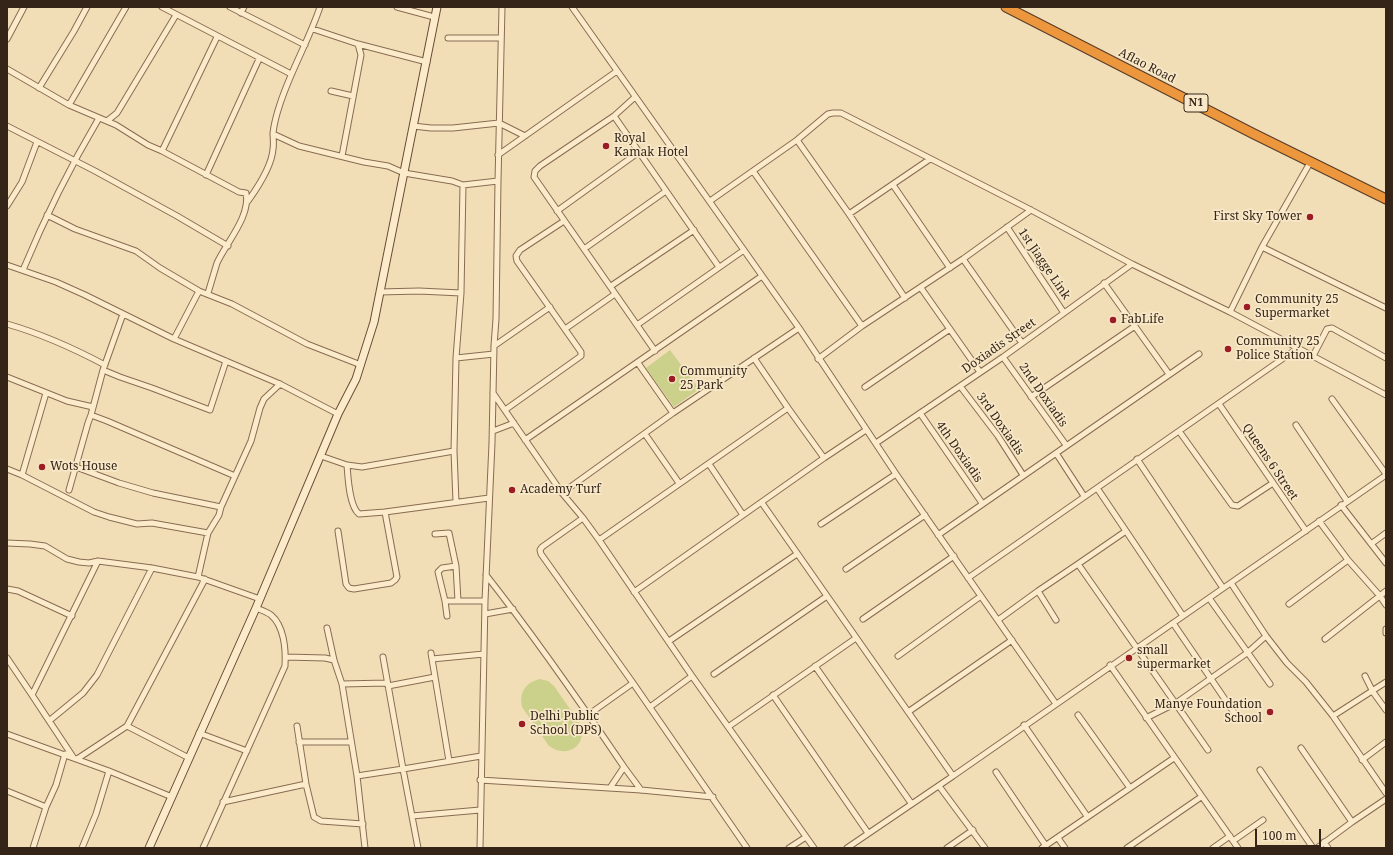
<!DOCTYPE html>
<html>
<head>
<meta charset="utf-8">
<style>
  body { margin:0 }
  #map { position:relative; width:1393px; height:855px; overflow:hidden; background:#f1deb7; font-family:"Noto Serif",serif }
  canvas { display:block }
  .frame { position:absolute; inset:0; border:8px solid #352518; pointer-events:none }
  .scale { position:absolute; left:1255px; top:829px; width:66px; height:18px; box-sizing:border-box; border:2px solid #352518; border-top:0; padding-left:5px; font-size:12px; line-height:14px; white-space:nowrap; color:#352518; -webkit-text-stroke:3px #f8e8c8; paint-order:stroke }
</style>
</head>
<body>
<div id="map">
<canvas width="1393" height="855"></canvas>
<div class="frame"></div>
<div class="scale">100 m</div>
</div>
<script>
const g = document.querySelector('canvas').getContext('2d');
g.lineJoin = 'round';
function fillPath(path, color) {
  g.fillStyle = color;
  g.fill(path, 'evenodd');
}
function trace(path, color, width, dash) {
  g.strokeStyle = color;
  g.lineWidth = width;
  g.lineCap = dash ? 'butt' : 'round';
  g.setLineDash(dash || []);
  g.stroke(path);
}
function drawText(font, color, halo, rows, align = 'center') {
  g.font = font + ' "Noto Serif",serif';
  g.lineWidth = 3.5;
  g.setLineDash([]);
  g.textBaseline = 'middle';
  g.strokeStyle = halo;
  g.fillStyle = color;
  for (const [text, x, y, turn = 0] of rows) {
    g.save();
    g.translate(x, y);
    g.rotate((+turn || 0) * Math.PI / 180);
    g.textAlign = isNaN(turn) ? turn : align;
    if (halo) g.strokeText(text, 0, 0);
    g.fillText(text, 0, 0);
    g.restore();
  }
}
const green = new Path2D(`
  M 670,350 L 699,389 L 674,407 L 646,368 Z
  M 540,679 L 548,681 L 554,686 L 581,725 C 587,746 567,759 549,746 L 522,707 C 519,692 526,682 540,679 Z`);
const street = new Path2D(`
  M 162,7 L 291,74
  M 230,7 L 305,45
  M 397,7 L 434,17
  M 572,7 L 799,328 L 896,474 L 1056,704
  M 241,13 L 244,7
  M 313,29 L 358,44 L 427,62
  M 448,38 L 501,38
  M 7,39 L 24,7
  M 7,69 L 69,105 L 116,125 L 148,145 L 162,151 L 217,37
  M 39,88 L 74,31 L 87,7
  M 331,91 L 353,96
  M 635,97 L 614,116 L 540,166 L 535,171 L 534,177 L 655,351
  M 69,105 L 126,7
  M 614,116 L 719,267
  M 107,121 L 117,113 L 176,15
  M 7,126 L 95,171 L 177,216 L 228,246
  M 413,126 L 431,128 L 453,128 L 499,123 L 525,136
  M 273,134 L 299,146 L 364,162 L 388,166 L 404,173 L 452,181 L 463,185 L 498,181
  M 797,140 L 849,214 L 905,298
  M 162,151 L 239,192 L 246,193 C 251,216 226,243 217,263 C 214,273 211,283 208,293
  M 498,155 L 617,71
  M 342,156 L 361,55 L 358,44
  M 753,171 L 862,326
  M 206,175 L 259,59
  M 463,185 L 461,293 L 456,358 L 494,354
  M 893,185 L 950,268
  M 248,201 C 258,187 272,165 273,149 C 274,144 273,138 273,133 C 274,124 277,113 280,104 C 291,70 309,40 320,7
  M 710,201 L 797,140 L 828,114 L 833,113 L 841,113 L 1031,210 L 1132,264 L 1230,312 L 1386,395
  M 7,206 L 22,182 L 37,142
  M 557,211 L 639,152
  M 849,214 L 930,159
  M 47,215 L 75,229 L 136,251 L 160,268 L 199,291 L 232,304 L 307,344 L 361,365
  M 1007,227 L 1064,313
  M 1262,247 L 1386,308
  M 584,249 L 666,191
  M 963,259 L 1022,343
  M 7,265 L 56,282 L 85,295 L 174,339 L 280,384 L 338,414
  M 23,270 C 45,217 70,167 99,118
  M 1104,283 L 1169,374
  M 611,286 L 694,230
  M 921,288 L 980,372
  M 380,292 L 419,291 L 461,293
  M 1230,312 L 1262,247 L 1311,161
  M 7,324 C 42,334 73,348 105,365
  M 637,325 L 744,250
  M 565,329 L 615,294
  M 174,339 L 199,291
  M 494,346 L 550,307
  M 1313,356 L 1327,329 L 1332,328 L 1386,358
  M 1003,357 L 1066,445
  M 818,359 L 862,326 L 963,259 L 1031,210
  M 638,363 L 673,413
  M 103,370 L 120,377 L 152,388 L 210,410 L 226,361
  M 7,377 L 67,401 L 93,407
  M 960,386 L 998,436 L 1023,475
  M 865,387 L 950,329
  M 493,393 L 562,493 L 583,518 L 599,540 L 692,676 L 814,848
  M 1031,397 L 1135,326
  M 1332,399 L 1386,474
  M 1219,404 L 1306,531
  M 788,408 L 824,458
  M 505,410 L 581,356 L 581,352 L 517,261 L 516,256 L 520,250 L 564,221
  M 920,413 L 982,503
  M 91,415 L 107,421 L 235,476
  M 1296,425 L 1347,501
  M 493,431 L 514,423
  M 1179,431 L 1298,348
  M 645,434 L 679,483
  M 525,440 L 762,276
  M 876,443 L 1003,357 L 1132,264
  M 1056,453 L 1084,496
  M 321,456 L 347,465 L 362,467 L 454,451
  M 1137,459 L 1223,588
  M 709,464 L 743,515
  M 347,465 C 348,477 349,506 359,514 L 385,512 L 489,498
  M 76,467 L 119,483 L 153,493 L 221,507
  M 7,469 L 22,475 L 94,512 L 109,517 L 137,524 L 152,523 L 208,533
  M 22,475 L 46,393
  M 69,490 L 88,423 L 91,415 L 103,370 L 123,314
  M 562,493 L 673,413 L 799,328
  M 456,502 L 454,451 L 456,358
  M 762,503 L 953,776 L 1386,475
  M 1341,505 L 1386,563
  M 583,518 L 542,547 L 540,550 L 541,554 L 633,683 L 747,848
  M 821,524 L 896,474
  M 338,531 L 346,584 L 349,588 L 354,589 L 391,583 L 395,580 L 397,577 L 385,512
  M 1126,531 L 1097,488 L 1179,431 L 1232,505 L 1238,506 L 1273,483
  M 435,534 L 449,533 L 456,566 L 442,568 L 438,572 L 445,601 L 485,601
  M 938,535 L 1199,354
  M 599,540 L 788,408 L 754,358
  M 7,543 L 30,544 L 45,546 L 67,559 L 79,562 L 89,563 L 98,561 L 152,568 L 198,577 L 260,599
  M 1371,544 L 1386,533
  M 1348,560 L 1380,596 L 1386,605
  M 456,566 L 458,601
  M 846,569 L 925,515
  M 486,575 C 535,637 580,702 624,767
  M 198,577 L 208,533 L 219,515 L 221,507 L 251,441 L 260,408 L 264,399 L 280,384
  M 968,578 L 1097,488
  M 1231,583 L 1266,636 L 1287,663 L 1306,682 L 1333,716 L 1386,793
  M 7,589 L 18,591 L 72,616
  M 1038,591 L 1056,620
  M 634,592 L 824,458 L 866,430
  M 1209,598 L 1270,684
  M 445,601 L 447,616
  M 1289,604 L 1348,560 L 1319,521
  M 485,614 L 513,609
  M 1183,616 L 1126,531 L 1078,564 L 1208,750
  M 863,619 L 954,556
  M 998,620 L 1038,591 L 1078,564
  M 1173,623 L 1237,717
  M 327,628 L 334,660 L 342,684 L 357,776 L 365,848
  M 1386,629 L 1386,633
  M 1325,639 L 1386,591
  M 669,641 L 797,554
  M 431,653 L 449,761
  M 898,656 L 981,596
  M 286,657 L 325,658 L 334,660
  M 383,657 L 403,769 L 481,756
  M 7,658 L 32,695
  M 432,659 L 484,654
  M 1110,665 L 1238,848
  M 815,666 L 911,803
  M 714,674 L 827,596
  M 1365,676 L 1373,692 L 1386,710
  M 342,684 L 387,683
  M 388,686 L 435,677
  M 773,695 L 868,833
  M 650,707 L 692,676
  M 908,712 L 1012,640
  M 588,715 L 633,683
  M 1078,715 L 1130,788
  M 1333,716 L 1386,682
  M 1146,718 L 1176,703 L 1247,653 L 1266,636
  M 49,721 L 83,693 L 97,675 L 152,568
  M 1024,725 L 1087,816
  M 127,726 L 189,758
  M 297,726 L 306,784 L 314,817 L 321,821 L 363,824
  M 728,727 L 856,638
  M 199,733 L 247,751
  M 7,734 L 109,771 L 172,797
  M 299,742 L 351,742
  M 1301,748 L 1352,822
  M 73,757 L 32,695 L 98,561
  M 77,759 L 127,726 L 205,579
  M 1362,760 L 1386,742
  M 1260,770 L 1313,848
  M 996,772 L 1046,846
  M 357,776 L 403,769 L 418,848
  M 480,780 L 641,790 L 713,797
  M 939,786 L 985,848
  M 610,788 L 624,767 L 641,790
  M 7,791 L 46,807
  M 223,802 L 306,784
  M 412,816 L 480,810
  M 1058,838 L 1065,848
  M 1233,841 L 1263,820
  M 1324,842 L 1328,848
  M 33,848 L 46,807 L 56,785 L 65,754
  M 82,848 L 96,814 L 109,771
  M 203,848 L 285,666 C 286,649 284,626 271,615 C 267,612 261,610 256,608
  M 480,848 L 485,601 L 492,443 L 494,346 L 496,319 L 498,181 L 502,7
  M 789,848 L 806,837
  M 847,848 L 953,776
  M 947,848 L 973,830
  M 1042,848 L 1174,758
  M 1127,848 L 1201,797
  M 1213,848 L 1230,836
  M 1317,848 L 1352,822 L 1386,799`);
const secondary = new Path2D(`
  M 149,848 L 256,608 L 338,414 L 356,379 L 374,322 L 437,7`);
const highway = new Path2D(`
  M 1006,7 L 1254,134 L 1386,199`);
const markers = [
  [606,146,4,"#9c1c23"],
  [1310,217,4,"#9c1c23"],
  [1247,307,4,"#9c1c23"],
  [1113,320,4,"#9c1c23"],
  [1228,349,4,"#9c1c23"],
  [672,379,4,"#9c1c23"],
  [42,467,4,"#9c1c23"],
  [512,490,4,"#9c1c23"],
  [1129,658,4,"#9c1c23"],
  [1270,712,4,"#9c1c23"],
  [522,724,4,"#9c1c23"]
];
const shields = [
  [1196,103,24]
];
const shieldNames = [
  ["N1",1196,103]
];
const streetNames = [
  ["Aflao Road",1147,66,27],
  ["1st Jiagge Link",1044,264,56],
  ["Doxiadis Street",999,346,-35],
  ["2nd Doxiadis",1043,395,55],
  ["3rd Doxiadis",1000,424,55],
  ["4th Doxiadis",959,452,55],
  ["Queens 6 Street",1270,462,56]
];
const poiNames = [
  ["Royal",614,139],
  ["Kamak Hotel",614,153],
  ["First Sky Tower",1302,217,"right"],
  ["Community 25",1255,300],
  ["Supermarket",1255,314],
  ["FabLife",1121,320],
  ["Community 25",1236,342],
  ["Police Station",1236,356],
  ["Community",680,372],
  ["25 Park",680,386],
  ["Wots House",50,467],
  ["Academy Turf",520,490],
  ["small",1137,651],
  ["supermarket",1137,665],
  ["Manye Foundation",1262,705,"right"],
  ["School",1262,719,"right"],
  ["Delhi Public",530,717],
  ["School (DPS)",530,731]
];
fillPath(green, '#cbd08b');
trace(street, '#886c52', 7);
trace(secondary, '#6a4d35', 9);
trace(highway, '#553a27', 11);
trace(street, '#fcebcb', 5);
trace(secondary, '#fcebcb', 7);
trace(highway, '#ec973d', 9);
for (const [x, y, r, color] of markers) {
  const dot = new Path2D();
  dot.arc(x, y, r, 0, 2 * Math.PI);
  g.fillStyle = color;
  g.fill(dot);
  trace(dot, '#f8e8c8', 1.5);
}
for (const [x, y, w] of shields) {
  const box = new Path2D();
  box.roundRect(x - w / 2, y - 9, w, 18, 3);
  g.fillStyle = '#f8e8c8';
  g.fill(box);
  trace(box, '#352518', 1);
}
drawText('bold 11px', '#352518', null, shieldNames);
drawText('12px', '#352518', '#f8e8c8', streetNames);
drawText('12px', '#352518', '#f8e8c8', poiNames, 'left');
</script>
</body>
</html>
